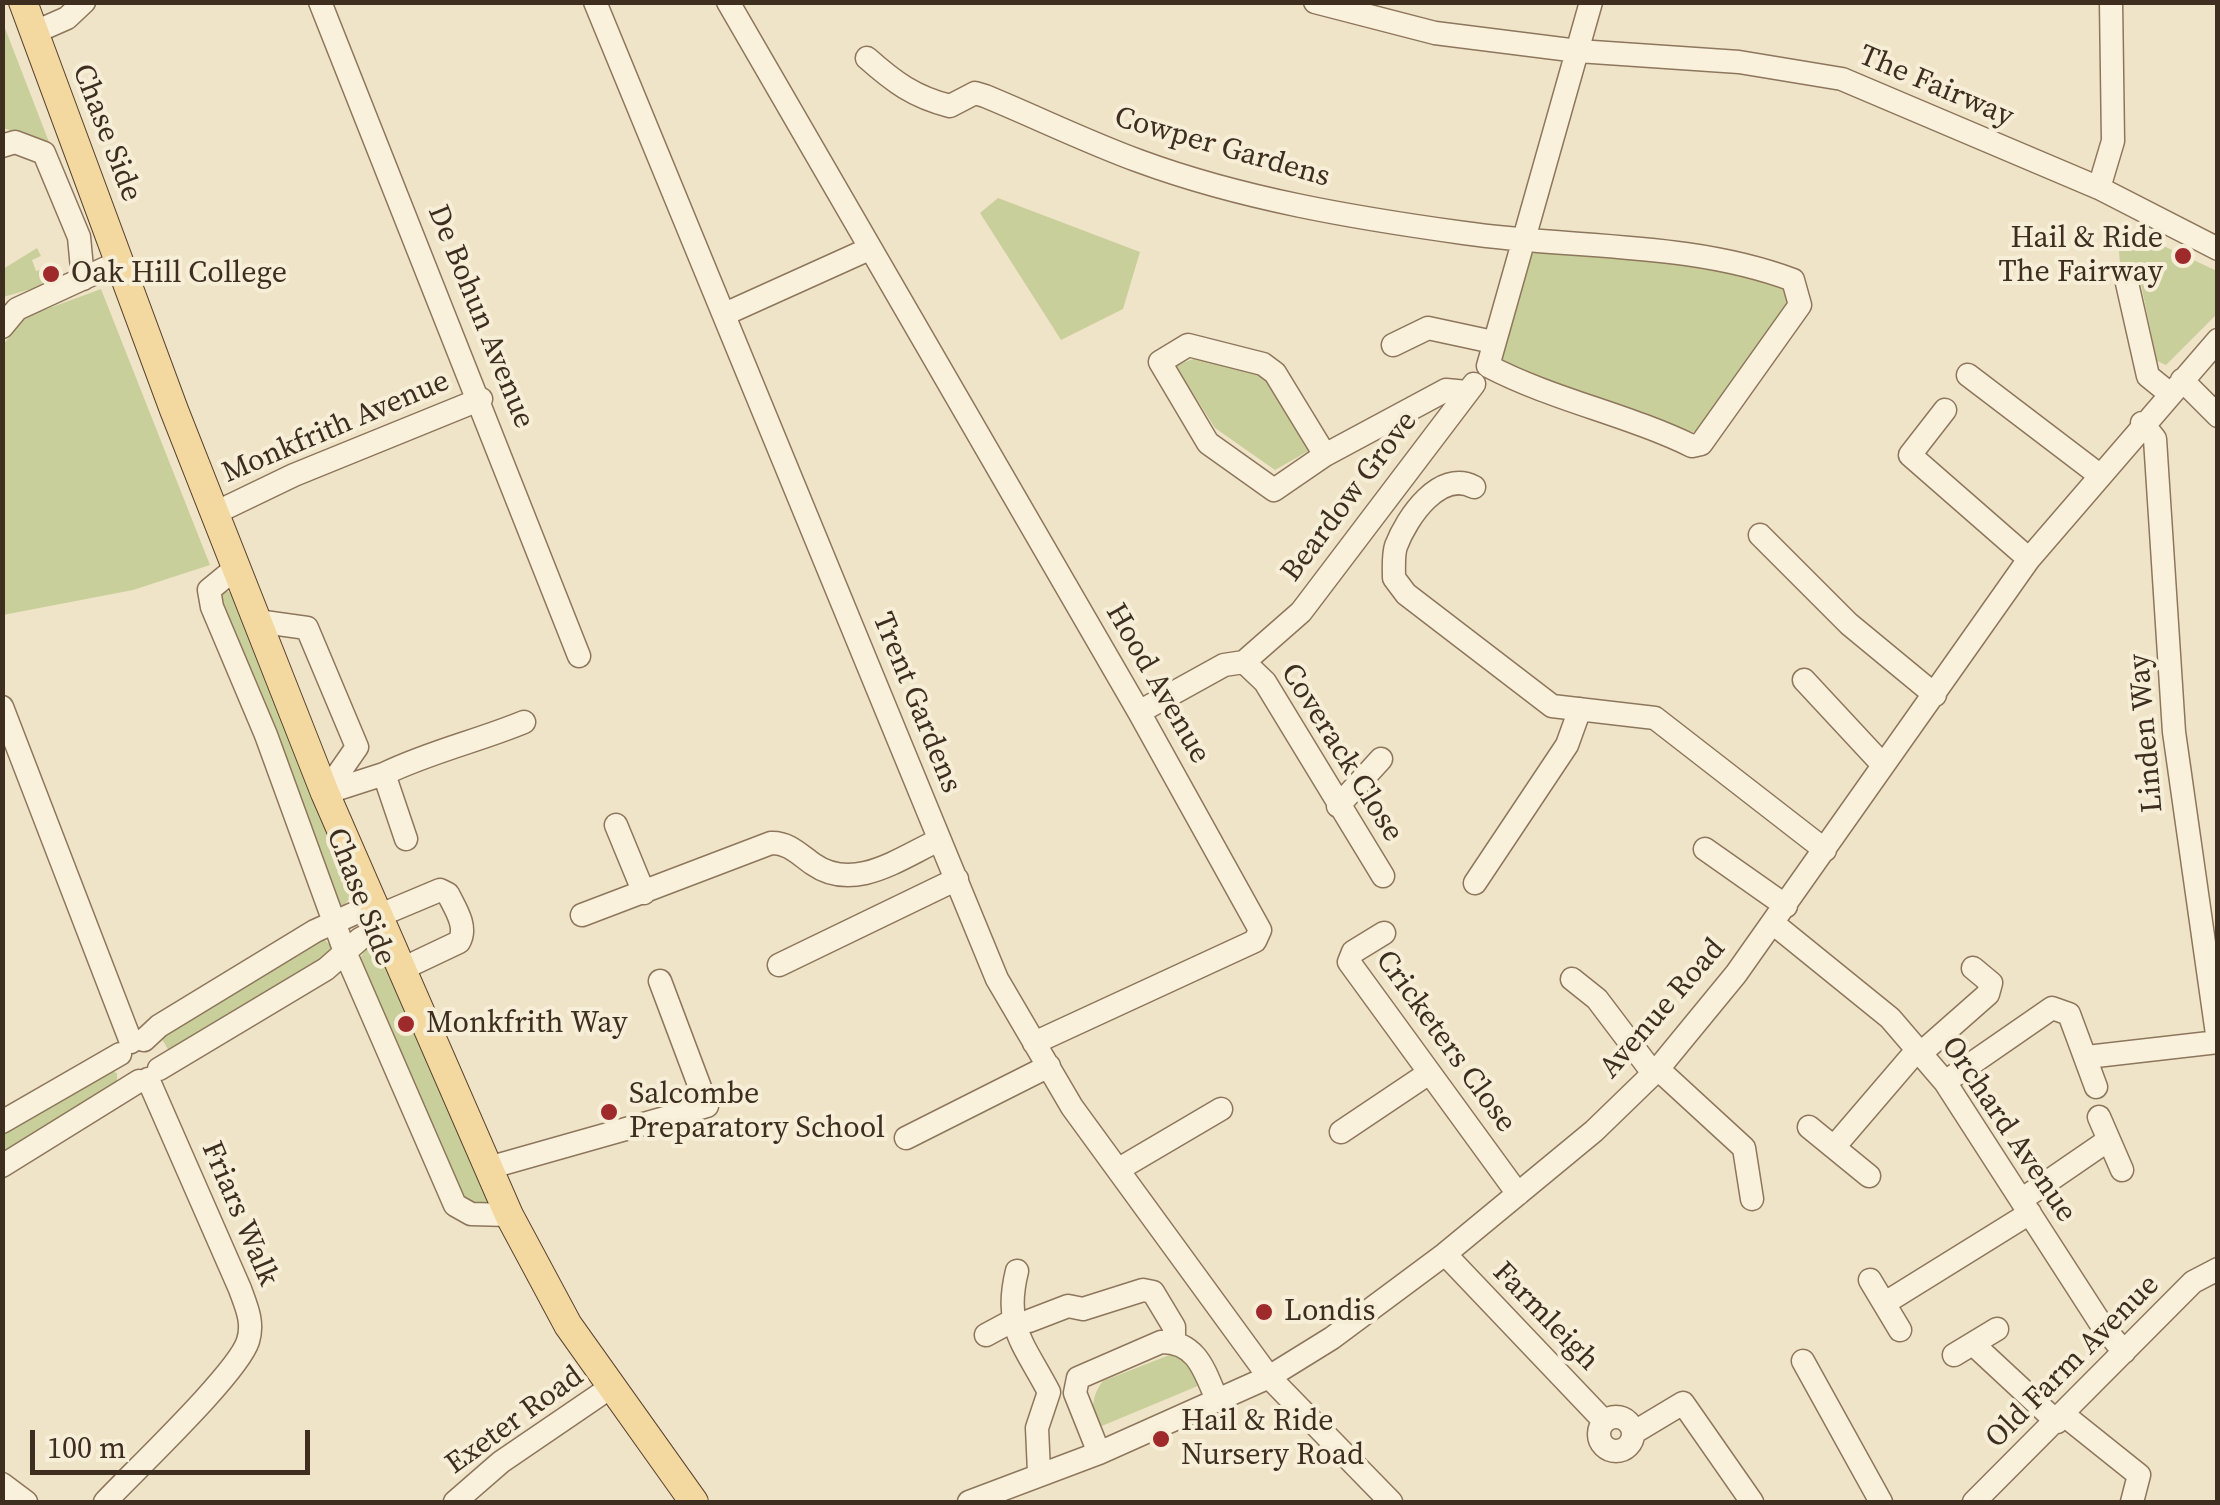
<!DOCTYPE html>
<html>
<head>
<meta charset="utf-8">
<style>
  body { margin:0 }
  #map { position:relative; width:2220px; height:1505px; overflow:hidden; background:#f0e4c8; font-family:"Source Serif 4",serif }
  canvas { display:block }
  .frame { position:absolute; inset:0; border:5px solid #3d2e20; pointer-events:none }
  .scale { position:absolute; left:30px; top:1430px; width:280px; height:45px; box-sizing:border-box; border:5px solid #3d2e20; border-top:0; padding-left:12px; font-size:30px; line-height:35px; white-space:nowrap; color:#3d2e20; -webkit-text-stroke:8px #f7eed8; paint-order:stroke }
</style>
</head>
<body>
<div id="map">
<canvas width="2220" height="1505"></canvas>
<div class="frame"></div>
<div class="scale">100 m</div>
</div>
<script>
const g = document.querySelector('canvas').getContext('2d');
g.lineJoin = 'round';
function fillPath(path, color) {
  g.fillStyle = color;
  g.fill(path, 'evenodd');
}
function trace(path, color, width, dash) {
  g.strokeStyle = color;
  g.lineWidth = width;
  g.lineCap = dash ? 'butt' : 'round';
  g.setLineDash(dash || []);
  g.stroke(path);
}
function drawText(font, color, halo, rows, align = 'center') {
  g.font = font + ' "Source Serif 4",serif';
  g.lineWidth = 8;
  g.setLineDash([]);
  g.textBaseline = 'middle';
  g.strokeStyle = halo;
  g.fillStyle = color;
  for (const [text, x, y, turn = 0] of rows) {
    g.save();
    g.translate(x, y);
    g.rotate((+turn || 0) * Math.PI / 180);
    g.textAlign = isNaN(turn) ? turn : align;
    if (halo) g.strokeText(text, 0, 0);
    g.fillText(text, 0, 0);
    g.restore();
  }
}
const green = new Path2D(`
  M 3,23 L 49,142 L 3,128 Z
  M 998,198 L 1140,252 L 1123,309 L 1061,340 L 980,213 Z
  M 2121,226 L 2217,271 L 2217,314 L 2166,365 L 2157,361 L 2139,275 L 2120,264 L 2117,229 Z
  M 37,248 L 41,256 L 32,260 L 36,271 L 46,268 L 52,283 L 3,297 L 3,269 Z
  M 1538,249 L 1635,254 L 1776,281 L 1787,290 L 1787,309 L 1709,423 L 1694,432 L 1674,428 L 1645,414 L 1514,372 L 1500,363 L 1524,263 Z
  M 101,289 L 210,565 L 133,590 L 3,615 L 2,346 L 25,317 Z
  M 1197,358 L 1264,374 L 1310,450 L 1275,470 L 1215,428 L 1175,365 Z
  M 227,591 L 234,595 L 354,894 L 343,906 L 337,903 L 220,596 Z
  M 324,939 L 332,947 L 327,959 L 169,1051 L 160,1036 L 251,977 Z
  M 367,946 L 381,951 L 494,1202 L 484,1208 L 462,1199 L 360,959 Z
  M 108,1070 L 117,1073 L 117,1086 L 3,1158 L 3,1131 Z
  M 1177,1352 L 1205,1383 L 1097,1428 C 1090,1412 1092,1394 1103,1381 Z`);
const minor = new Path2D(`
  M 320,2 L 579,656
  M 595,2 L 997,979 L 1072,1107 L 1269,1377 L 1391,1502
  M 728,2 L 1139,712 L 1260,930 L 1255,941 L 1034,1043
  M 1315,2 L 1435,33 L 1578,51 L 1739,62 L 1842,79 L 2099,188 L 2218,249
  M 33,33 L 67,18 L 84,2
  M 867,58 C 894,82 914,97 950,106 L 975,93 L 985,96 C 1036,117 1087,142 1139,161 C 1242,199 1355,218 1464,233 C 1573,249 1689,241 1793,280 L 1800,305 L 1701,444 L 1692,446 C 1626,414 1553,400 1488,366 L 1591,2
  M 2,146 L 15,142 L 44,153 L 79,237 L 83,279
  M 2099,188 L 2113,141 L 2111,2
  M 2127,283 L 2148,376 L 2169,393
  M 725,314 L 869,249
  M 2,327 L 17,309 L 119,262
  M 1393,345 L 1428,328 L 1493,342
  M 1968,375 L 2098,474
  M 2182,380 L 2218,416
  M 1945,410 L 1910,455 L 2029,559
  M 2142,423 L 2155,439 L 2174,732 L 2218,1041
  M 1325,455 L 1275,373 L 1263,364 L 1188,345 L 1160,362 L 1208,443 L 1274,490 L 1325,455 L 1446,390 L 1467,392
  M 1474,487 C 1440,469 1407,517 1396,546 C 1393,555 1394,568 1394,578 L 1406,594 L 1552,706 L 1655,718 L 1825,850
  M 215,513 L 294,475 L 481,399
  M 1760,535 L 1849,624 L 1935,695
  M 237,567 L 209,590 L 212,607 L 266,735 L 345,952 L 455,1205 L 471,1214 L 509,1215
  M 257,621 L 307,628 L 357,747 L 325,793
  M 1244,662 L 1301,612 L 1474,384
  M 1804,680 L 1883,765
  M 2,707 L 131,1042
  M 1139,712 L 1224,665 L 1244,662 L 1265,682 L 1383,876
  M 384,774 C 429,752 478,741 524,722
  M 325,793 L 384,774 L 406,839
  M 1338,806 L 1381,759
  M 616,825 L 644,893
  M 1705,849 L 1786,906
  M 1475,883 L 1567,745 L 1580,709
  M 582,915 L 771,843 C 788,842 800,855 813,864 C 854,893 900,858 939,840
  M 378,916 L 440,890 L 448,894 C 455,908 468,927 459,942 L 402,969
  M 1774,924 L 1890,1018 L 1945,1082 L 2101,1324 L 2124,1352
  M 1384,933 L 1353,952 L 1349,962 L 1518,1194
  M 779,965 L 957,879
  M 1572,979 L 1597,999 L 1653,1073
  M 144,1040 L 159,1026 L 315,931 L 373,905
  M 1921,1053 L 1988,994 L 1991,983 L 1973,968
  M 2087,1057 L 2218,1042
  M 159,1069 L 326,969 L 360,939 L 383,927
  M 1658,1069 L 1744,1148 L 1752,1199
  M 1945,1082 L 2052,1008 L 2069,1014 L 2096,1087
  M 2099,1117 L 2122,1170
  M 2,1122 L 120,1054
  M 1809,1127 L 1869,1176
  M 1341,1132 L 1429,1073
  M 906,1138 L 1049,1066
  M 1834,1147 L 1918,1049
  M 2,1166 L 139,1081
  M 488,1168 L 707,1106 L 660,981
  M 1119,1169 L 1221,1109
  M 2021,1200 L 2107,1141
  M 1445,1254 L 1604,1421
  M 1017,1271 C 1003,1327 1024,1344 1049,1392 L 1037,1428 L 1039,1472
  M 1870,1280 L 1900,1330
  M 1885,1303 L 2030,1213
  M 1029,1321 L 1068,1306 L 1083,1309 L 1143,1290 L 1153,1292 L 1174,1327 L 1174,1341
  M 986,1335 L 1012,1321
  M 1973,1344 L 2057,1422
  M 1954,1355 L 1997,1329
  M 1803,1361 L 1881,1502
  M 2064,1415 L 2139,1475 L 2132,1502
  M1599 1434a17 17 0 1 1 34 0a17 17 0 1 1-34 0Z
  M 1633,1433 L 1683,1403 L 1752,1502
  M 1099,1453 L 1075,1393 L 1078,1378 L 1161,1342 C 1197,1341 1205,1372 1217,1400
  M 2,1484 L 26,1502
  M 105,1502 C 134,1471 238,1373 248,1341 C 254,1322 246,1306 240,1289 L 148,1079
  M 455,1502 L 501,1462 L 611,1387
  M 969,1502 L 1099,1453 L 1269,1377 L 1332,1338 L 1445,1254 L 1594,1131 L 1658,1069 L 1736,974 L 2029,559 L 2218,340
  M 1974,1502 L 2193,1282 L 2218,1269`);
const major = new Path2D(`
  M 23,2 L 174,410 L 325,793 L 509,1215 L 568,1325 L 694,1502`);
const markers = [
  [2183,256,10,"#9e2a2b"],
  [51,274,10,"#9e2a2b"],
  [406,1024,10,"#9e2a2b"],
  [609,1112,10,"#9e2a2b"],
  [1264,1312,10,"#9e2a2b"],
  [1161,1439,10,"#9e2a2b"]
];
const streetNames = [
  ["The Fairway",1936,87,23],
  ["Chase Side",106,133,69],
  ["Cowper Gardens",1222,148,16],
  ["De Bohun Avenue",480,317,68],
  ["Monkfrith Avenue",336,428,-23],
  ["Beardow Grove",1350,497,-53],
  ["Hood Avenue",1157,684,60],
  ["Trent Gardens",916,703,68],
  ["Linden Way",2147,733,-95],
  ["Coverack Close",1341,753,58],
  ["Chase Side",360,897,69],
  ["Avenue Road",1663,1009,-49],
  ["Cricketers Close",1445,1042,54],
  ["Orchard Avenue",2008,1130,56],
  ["Friars Walk",239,1214,67],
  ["Farmleigh",1545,1317,46],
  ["Old Farm Avenue",2073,1362,-45],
  ["Exeter Road",515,1421,-36]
];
const poiNames = [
  ["Hail & Ride",2163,239,"right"],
  ["The Fairway",2163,273,"right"],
  ["Oak Hill College",71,274],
  ["Monkfrith Way",426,1024],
  ["Salcombe",629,1095],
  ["Preparatory School",629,1129],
  ["Londis",1284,1312],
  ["Hail & Ride",1181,1422],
  ["Nursery Road",1181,1456]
];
fillPath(green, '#c9cf9b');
trace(minor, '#8d765c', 25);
trace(major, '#5b4430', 30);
trace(minor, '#faf1dc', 22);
trace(major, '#f3d9a0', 28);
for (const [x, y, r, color] of markers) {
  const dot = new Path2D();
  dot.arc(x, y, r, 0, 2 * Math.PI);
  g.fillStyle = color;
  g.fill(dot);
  trace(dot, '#f7eed8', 4);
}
drawText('30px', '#3d2e20', '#f7eed8', streetNames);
drawText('30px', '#3d2e20', '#f7eed8', poiNames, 'left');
</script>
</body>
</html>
